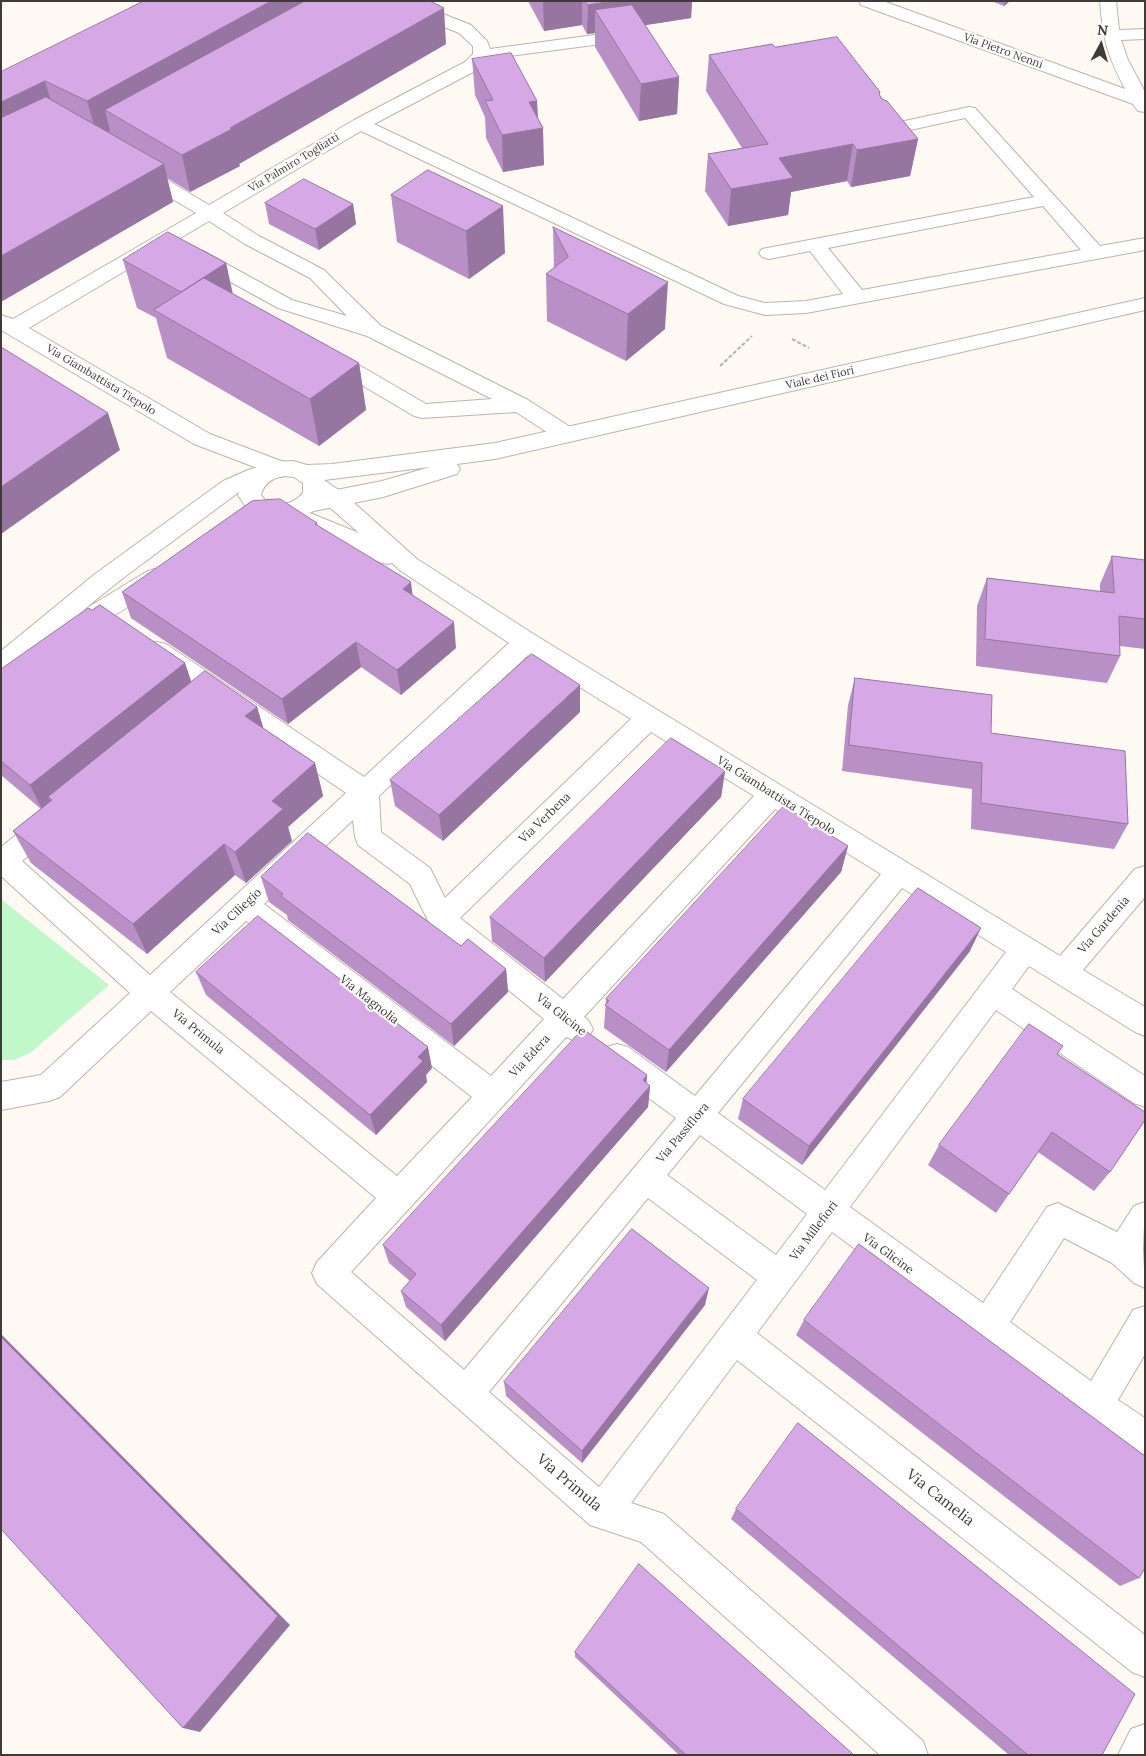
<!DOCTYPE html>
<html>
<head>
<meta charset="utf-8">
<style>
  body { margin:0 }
  #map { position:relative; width:1146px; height:1756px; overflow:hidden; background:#fff9f4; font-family:Lora,serif }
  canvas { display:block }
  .frame { position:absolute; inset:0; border:2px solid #3f3c38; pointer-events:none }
  .north { position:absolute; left:1076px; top:20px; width:50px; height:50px; -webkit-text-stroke:4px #fff; paint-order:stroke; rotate:6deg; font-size:14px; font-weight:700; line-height:20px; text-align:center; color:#3f3c38 }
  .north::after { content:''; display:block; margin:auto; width:18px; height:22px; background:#3f3c38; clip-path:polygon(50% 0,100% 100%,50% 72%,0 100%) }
</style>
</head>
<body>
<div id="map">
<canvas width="1146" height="1756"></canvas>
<div class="frame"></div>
<div class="north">N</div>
</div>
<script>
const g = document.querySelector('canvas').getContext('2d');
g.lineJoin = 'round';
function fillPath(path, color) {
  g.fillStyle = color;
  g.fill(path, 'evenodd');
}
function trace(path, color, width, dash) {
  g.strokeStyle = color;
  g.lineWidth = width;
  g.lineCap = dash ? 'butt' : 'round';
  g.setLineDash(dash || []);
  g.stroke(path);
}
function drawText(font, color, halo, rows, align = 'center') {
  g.font = font + ' Lora,serif';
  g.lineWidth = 4.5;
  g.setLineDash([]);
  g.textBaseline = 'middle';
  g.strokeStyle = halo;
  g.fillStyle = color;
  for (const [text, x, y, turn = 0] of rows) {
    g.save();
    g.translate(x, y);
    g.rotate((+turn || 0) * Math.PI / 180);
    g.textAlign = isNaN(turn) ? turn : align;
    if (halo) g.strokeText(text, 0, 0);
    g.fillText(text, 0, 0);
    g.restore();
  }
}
const green = new Path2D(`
  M 1,899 L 109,985 L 30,1053 L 14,1060 L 1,1060 Z`);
const path = new Path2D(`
  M 792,339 L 809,348
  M 720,366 L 752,336`);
const minor = new Path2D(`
  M 387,1 L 410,1 L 471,25 L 487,41 L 490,49 L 624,31 L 630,32 L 633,36 L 630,40 L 624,41 L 487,59 L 477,70 L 374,124 L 738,296 L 765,303 L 806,301 L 843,294 L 810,251 L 769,259 L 762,257 L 759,253 L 762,249 L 1034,197 L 965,118 L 883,136 L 877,135 L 874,131 L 877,127 L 969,107 L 975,108 L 1100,246 L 1145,238 L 1145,250 L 806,313 L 765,315 L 724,304 L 361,131 L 223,213 L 259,236 L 324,270 L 381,326 L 528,400 L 575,430 L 578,435 L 575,440 L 567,442 L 559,440 L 516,412 L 422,418 L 414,416 L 326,364 L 322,359 L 326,354 L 333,352 L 340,354 L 426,404 L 492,399 L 367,336 L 278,308 L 189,259 L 186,255 L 189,251 L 196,249 L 203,251 L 292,300 L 347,316 L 310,278 L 245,244 L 209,221 L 29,328 L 210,434 L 289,464 L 292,469 L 289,474 L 281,477 L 273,474 L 194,444 L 1,330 L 1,315 L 13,319 L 196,213 L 130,174 L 128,170 L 130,166 L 137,164 L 144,166 L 209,205 L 354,120 L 465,62 L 473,54 L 473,46 L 459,33 L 389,5 ZM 1043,206 L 1081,250 L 862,290 L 828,248 Z
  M 859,1 L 883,1 L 1125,89 C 1107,54 1103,40 1100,1 L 1116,1 L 1119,30 L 1145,29 L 1145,39 L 1121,40 L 1128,60 L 1145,92 L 1145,112 L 1138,111 L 1133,104 L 861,5 Z
  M 316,478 L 324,480 L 343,493 L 417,559 L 535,635 L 1060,956 L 1135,869 L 1145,866 L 1145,897 L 1083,970 L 1145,1007 L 1145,1036 L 1135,1032 L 1029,966 L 1012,989 L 1145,1076 L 1145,1107 L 1134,1103 L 996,1010 L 850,1207 L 983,1303 L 1047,1207 L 1058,1203 L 1117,1232 L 1134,1206 L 1145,1202 L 1143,1249 L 1145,1288 L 1134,1283 L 1112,1263 L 1064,1238 L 1010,1322 L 1091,1381 L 1133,1310 L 1145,1306 L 1145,1354 L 1118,1400 L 1145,1418 L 1145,1455 L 1133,1450 L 1084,1417 L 832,1232 L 757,1333 L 1145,1635 L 1145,1677 L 1132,1672 L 737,1360 L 631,1503 L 664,1514 L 923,1741 L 928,1755 L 880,1755 L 641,1542 L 590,1525 L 317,1284 L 312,1273 L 317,1262 L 376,1198 L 151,1011 L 60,1097 L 49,1101 L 1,1110 L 1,1082 L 41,1075 L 130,993 L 1,876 L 1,847 L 42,814 L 51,811 L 60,814 L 64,822 L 60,830 L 22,861 L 150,975 L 346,793 L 148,658 L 145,651 L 148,644 L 157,642 L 166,644 L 364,777 L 509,643 L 401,571 L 392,563 L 387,564 L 379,562 L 316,533 L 279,519 L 276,513 L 279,507 L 287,505 L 295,507 L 359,533 L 327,505 L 308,492 L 305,486 L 308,480 ZM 528,655 L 631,719 L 445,898 L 430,868 L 381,832 L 379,796 ZM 651,732 L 754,796 L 563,999 L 460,918 ZM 775,809 L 881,874 L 695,1096 L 628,1047 L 617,1044 L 606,1047 L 602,1057 L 606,1067 L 676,1118 L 464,1370 L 351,1272 L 566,1037 L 578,1042 L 588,1038 L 593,1029 L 588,1020 L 584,1017 ZM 353,820 L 355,837 L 358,845 L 410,884 L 431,927 L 544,1019 L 491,1076 L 264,904 ZM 902,888 L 1006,952 L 825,1190 L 718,1113 ZM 246,921 L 472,1097 L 397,1176 L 170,992 ZM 700,1135 L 807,1214 L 776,1255 L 667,1175 ZM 648,1198 L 757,1280 L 599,1487 L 489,1392 Z
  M 1145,1724 L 1145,1755 L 1118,1755 L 1131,1729 Z`);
const tertiary = new Path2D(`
  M 1145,298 L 1145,310 L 495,459 L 457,464 L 460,469 L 457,474 L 383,497 L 314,511 L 292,520 L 278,521 L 257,516 L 247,509 L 238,495 L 239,492 L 123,578 L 82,611 L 146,572 L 154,569 L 162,572 L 166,578 L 162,584 C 146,595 88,636 71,635 C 68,634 66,633 63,632 L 61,629 C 44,645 24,666 1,673 L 1,651 L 95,574 L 223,481 L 248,470 L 274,462 L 293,461 L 307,465 L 332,464 L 495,443 ZM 430,467 L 382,481 L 326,492 L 324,480 ZM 284,476 L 294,477 L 303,483 L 303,493 C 293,505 272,511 261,495 C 264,483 272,478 284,476 Z`);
const wall = new Path2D(`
  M 528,1 L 692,1 L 691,18 L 645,25 L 679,77 L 677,114 L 639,121 L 595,47 L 595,33 L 587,34 L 582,25 L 544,31 Z
  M 991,1 L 1010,1 L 1004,6 Z
  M 446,44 L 239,164 L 240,166 L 190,192 L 167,178 L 173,202 L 1,72 Z
  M 775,47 L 880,92 L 879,95 L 882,99 L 918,139 L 910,176 L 851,187 L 847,181 L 791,192 L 788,215 L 728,226 L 705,191 L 708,154 L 742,148 L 706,91 L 709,55 Z
  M 472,59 L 537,101 L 538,118 L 544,165 L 503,172 L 486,138 L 485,117 L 475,95 Z
  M 428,170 L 505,253 L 469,279 L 397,242 L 391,195 Z
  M 265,203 L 353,204 L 356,224 L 319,250 L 269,224 Z
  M 553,227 L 665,329 L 626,361 L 547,321 L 546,274 L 554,268 Z
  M 123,260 L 226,263 L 233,294 L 359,363 L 366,410 L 319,446 L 167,358 L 156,318 L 137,308 Z
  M 317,523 L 318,526 L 413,595 L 456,648 L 401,695 L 361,667 L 288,724 L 131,618 L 122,592 Z
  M 1112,556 L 1145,560 L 1145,649 L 1120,646 L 1120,656 L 1107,683 L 976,666 L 977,606 L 987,578 L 1100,592 L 1100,584 Z
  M 92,610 L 185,663 L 191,682 L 257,707 L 263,728 L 315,763 L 323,796 L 288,827 L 292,841 L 246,883 L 235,875 L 147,954 L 31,863 L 13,831 L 41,809 L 1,775 L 1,669 Z
  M 855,678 L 1128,824 L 1114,849 L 971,829 L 972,789 L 842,771 L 848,705 Z
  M 580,712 L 443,841 L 395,806 L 390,780 Z
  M 725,771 L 721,797 L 545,982 L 492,941 L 490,917 Z
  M 848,846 L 841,872 L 666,1072 L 604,1028 L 606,999 Z
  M 261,877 L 461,946 L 506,969 L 508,992 L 454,1046 L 288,920 L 287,915 L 269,902 Z
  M 970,951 L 802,1165 L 738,1119 L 743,1099 Z
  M 196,972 L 432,1068 L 426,1075 L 427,1082 L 376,1135 L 206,995 Z
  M 1058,1055 L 1110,1172 L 1094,1191 L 1038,1152 L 996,1213 L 928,1165 L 939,1145 Z
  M 647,1075 L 646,1083 L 650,1086 L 648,1107 L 445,1341 L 406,1307 L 401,1291 L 410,1281 L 389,1263 L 383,1245 Z
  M 705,1305 L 582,1463 L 506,1396 L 504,1382 Z
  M 804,1320 L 1139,1578 L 1120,1586 L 796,1335 Z
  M 736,1509 L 1102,1755 L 1009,1755 L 731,1519 Z
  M 575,1652 L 854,1755 L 679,1755 L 575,1657 Z`);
const shadedWall = new Path2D(`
  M 271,1 L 343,1 L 105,110 L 110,131 L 98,138 L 87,101 Z
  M 549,1 L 582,1 L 582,25 L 544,31 L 543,2 Z
  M 612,1 L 692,1 L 691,18 L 608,31 L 595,10 L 595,33 L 587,34 L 588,5 Z
  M 1005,1 L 1010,1 L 1004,6 Z
  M 444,8 L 446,44 L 239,164 L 240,166 L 190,192 L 182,155 Z
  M 679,77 L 677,114 L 639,121 L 641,84 Z
  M 45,81 L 56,118 L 1,145 L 1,102 Z
  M 537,101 L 538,129 L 543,128 L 544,165 L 503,172 L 502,135 L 529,102 Z
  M 918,139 L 910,176 L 851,187 L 857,150 Z
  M 853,144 L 847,181 L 791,192 L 788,215 L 728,226 L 731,189 L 779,158 Z
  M 164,164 L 173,202 L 1,302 L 1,256 Z
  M 353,204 L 356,224 L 319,250 L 315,229 Z
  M 503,206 L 505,253 L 469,279 L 466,231 Z
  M 226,263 L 236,311 L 181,292 Z
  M 668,282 L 665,329 L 626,361 L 628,314 Z
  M 359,363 L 366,410 L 319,446 L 310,399 Z
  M 108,413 L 120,450 L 1,534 L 1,487 Z
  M 411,582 L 414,608 L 403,589 Z
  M 454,622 L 456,648 L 401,695 L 397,670 Z
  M 356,642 L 361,667 L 288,724 L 282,699 Z
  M 185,663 L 194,690 L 48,797 L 52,804 L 43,811 L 30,785 Z
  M 580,685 L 580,712 L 443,841 L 439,815 Z
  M 257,707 L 267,740 L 245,716 Z
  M 315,763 L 323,796 L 288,827 L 292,841 L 246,883 L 235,852 L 272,801 Z
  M 725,771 L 721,797 L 545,982 L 544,958 Z
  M 224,844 L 235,875 L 147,954 L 133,924 Z
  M 848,846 L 841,872 L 666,1072 L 669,1050 Z
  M 981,928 L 970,951 L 802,1165 L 809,1146 Z
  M 506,969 L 508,992 L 454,1046 L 451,1024 Z
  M 428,1047 L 432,1068 L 426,1075 L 427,1082 L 376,1135 L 370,1115 L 418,1057 Z
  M 647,1075 L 646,1091 L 650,1086 L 648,1107 L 445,1341 L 441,1325 Z
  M 709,1288 L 705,1305 L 582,1463 L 582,1451 Z
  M 1,1334 L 290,1625 L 200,1732 L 183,1728 L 1,1337 Z`);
const building = new Path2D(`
  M 144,1 L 271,1 L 87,101 L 45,81 L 1,102 L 1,72 Z
  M 305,1 L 430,1 L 444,8 L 230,128 L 232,129 L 182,155 L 105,110 Z
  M 585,1 L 612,1 L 588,5 Z
  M 632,5 L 679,77 L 641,84 L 595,10 Z
  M 837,37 L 880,92 L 879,94 L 882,99 L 887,101 L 918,139 L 857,150 L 853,144 L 779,158 L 793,178 L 731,189 L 708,154 L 768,144 L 709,55 L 772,44 L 775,47 Z
  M 511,53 L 537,101 L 529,102 L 543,128 L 502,135 L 485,101 L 493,100 L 472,59 Z
  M 46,97 L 164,164 L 1,256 L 1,118 Z
  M 428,170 L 503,206 L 466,231 L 391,195 Z
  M 304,179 L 353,204 L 315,229 L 265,203 Z
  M 553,227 L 668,282 L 628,314 L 546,274 L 568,257 Z
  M 168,232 L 226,263 L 181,292 L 123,260 Z
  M 204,278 L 359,363 L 310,399 L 154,310 Z
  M 1,347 L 108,413 L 1,487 Z
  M 280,499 L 317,523 L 315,524 L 411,582 L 403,589 L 454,622 L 397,670 L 356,642 L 282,699 L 122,592 L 252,501 Z
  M 1112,556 L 1145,560 L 1145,619 L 1119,616 L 1120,656 L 985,639 L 987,578 L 1114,593 Z
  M 100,605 L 185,663 L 30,785 L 1,761 L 1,669 L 88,608 L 92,610 Z
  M 532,654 L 580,685 L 439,815 L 390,780 Z
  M 205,671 L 257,707 L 245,716 L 315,763 L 272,801 L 283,809 L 235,852 L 224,844 L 133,924 L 13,831 L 52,800 L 48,797 Z
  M 855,678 L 992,695 L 991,733 L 1125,751 L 1128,824 L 981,803 L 982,763 L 849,745 Z
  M 671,738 L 725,771 L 544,958 L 490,917 Z
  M 784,806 L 848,846 L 669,1050 L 605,1005 L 609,1001 L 606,999 Z
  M 308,833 L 461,946 L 468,939 L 506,969 L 451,1024 L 281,896 L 283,894 L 261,877 Z
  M 918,888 L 981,928 L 809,1146 L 743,1099 Z
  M 258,916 L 428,1047 L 418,1057 L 423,1061 L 370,1115 L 196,972 Z
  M 1029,1024 L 1063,1046 L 1057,1054 L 1145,1112 L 1145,1120 L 1110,1172 L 1052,1132 L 1009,1194 L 939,1145 Z
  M 583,1029 L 647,1075 L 643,1080 L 650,1086 L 441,1325 L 401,1291 L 416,1274 L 383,1245 Z
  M 632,1229 L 709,1288 L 582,1451 L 504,1382 Z
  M 859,1244 L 1145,1456 L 1145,1568 L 1139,1578 L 804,1320 Z
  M 1,1337 L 278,1616 L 183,1728 L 1,1529 Z
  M 798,1423 L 1135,1694 L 1102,1755 L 1028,1755 L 736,1509 Z
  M 639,1564 L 854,1755 L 686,1755 L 575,1652 Z`);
const farStreetnames = [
  ["Via Pietro Nenni",1003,51,20],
  ["Via Palmiro Togliatti",294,163,-31],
  ["Viale dei Fiori",820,378,-13],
  ["Via Giambattista Tiepolo",101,380,31]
];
const streetNames = [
  ["Via Giambattista Tiepolo",776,796,32],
  ["Via Verbena",545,818,-44],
  ["Via Ciliegio",237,912,-43],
  ["Via Gardenia",1104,925,-49],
  ["Via Magnolia",369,1000,38],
  ["Via Glicine",561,1015,38],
  ["Via Primula",198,1032,39],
  ["Via Edera",530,1056,-47],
  ["Via Passiflora",683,1133,-50],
  ["Via Millefiori",814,1231,-53],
  ["Via Glicine",888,1254,36]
];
const nearStreetnames = [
  ["Via Primula",569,1483,40],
  ["Via Camelia",940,1498,38]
];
fillPath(green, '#c0f8c9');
trace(minor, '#bdb4ac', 2);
trace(tertiary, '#bdb4ac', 2);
trace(path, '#b7b2ad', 2, [4, 2]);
fillPath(minor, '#fff');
fillPath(tertiary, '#fff');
fillPath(wall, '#b890c6');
fillPath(shadedWall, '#9676a1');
fillPath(building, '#d6a8e6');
trace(building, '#9676a1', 1);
drawText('11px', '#3f3c38', '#fff', farStreetnames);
drawText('12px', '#3f3c38', '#fff', streetNames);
drawText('15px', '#3f3c38', '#fff', nearStreetnames);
</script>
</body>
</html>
